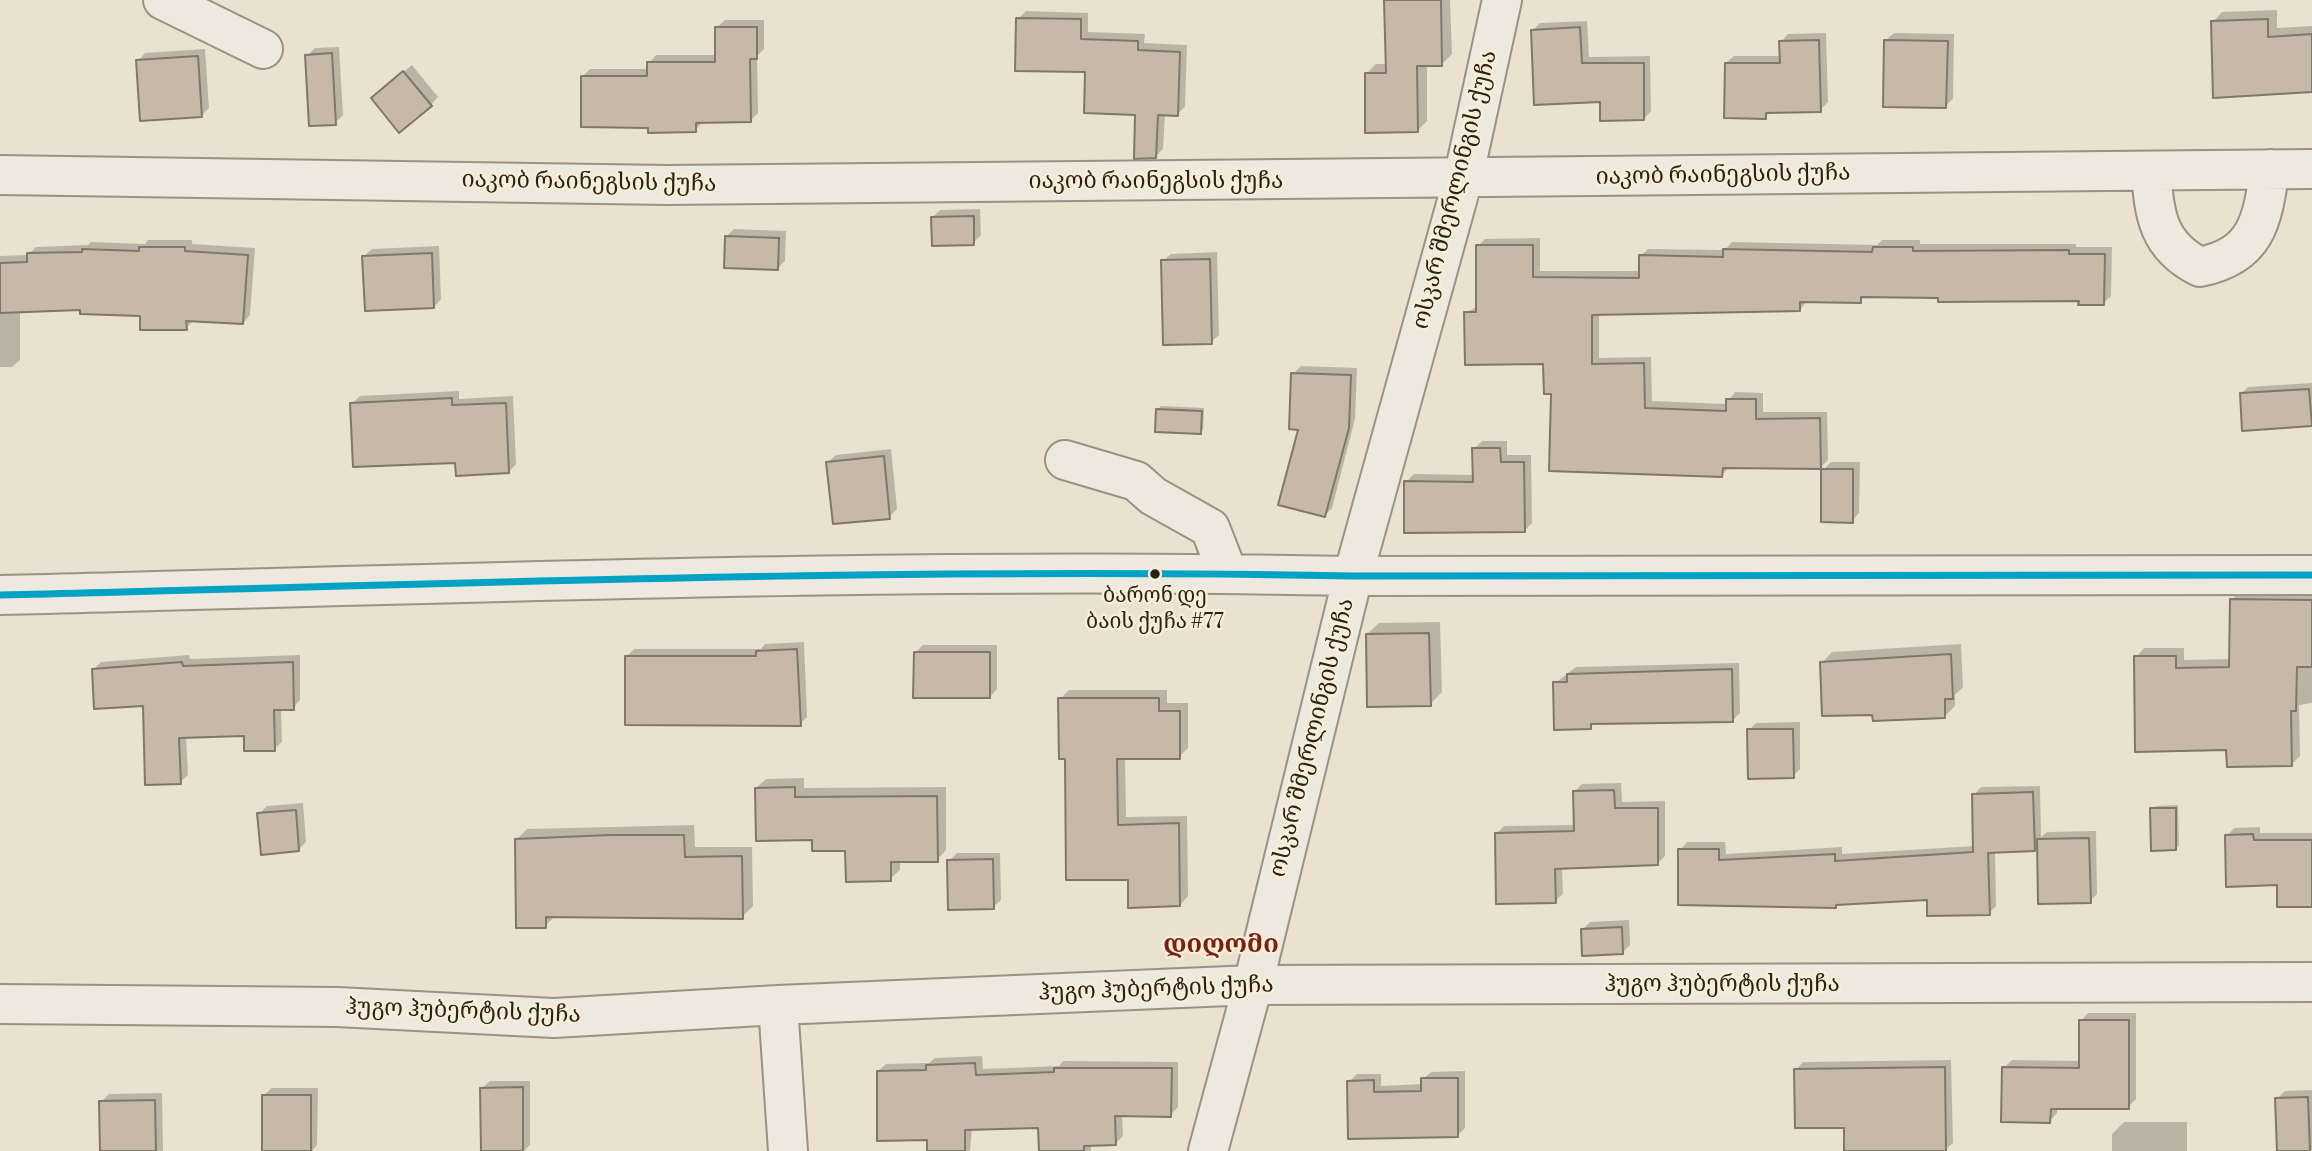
<!DOCTYPE html>
<html>
<head>
<meta charset="utf-8">
<style>
  body { margin:0 }
  canvas { display:block; background:#eae1ce }
</style>
</head>
<body>
<canvas width="2312" height="1151"></canvas>
<script>
const g = document.querySelector('canvas').getContext('2d');
g.lineJoin = 'round';
function fillPath(path, color) {
  g.fillStyle = color;
  g.fill(path, 'evenodd');
}
function trace(path, color, width, dash) {
  g.strokeStyle = color;
  g.lineWidth = width;
  g.lineCap = dash ? 'butt' : 'round';
  g.setLineDash(dash || []);
  g.stroke(path);
}
function drawText(font, color, halo, rows, align = 'center') {
  g.font = font + ' "Libre Bodoni","Noto Serif Georgian",serif';
  g.lineWidth = 5;
  g.setLineDash([]);
  g.textBaseline = 'middle';
  g.strokeStyle = halo;
  g.fillStyle = color;
  for (const [text, x, y, turn = 0] of rows) {
    g.save();
    g.translate(x, y);
    g.rotate((+turn || 0) * Math.PI / 180);
    g.textAlign = isNaN(turn) ? turn : align;
    if (halo) g.strokeText(text, 0, 0);
    g.fillText(text, 0, 0);
    g.restore();
  }
}
const shadow = new Path2D(`
  M 1386,0 L 1450,0 L 1452,54 L 1442,64 L 1427,64 L 1427,121 L 1417,131 L 1366,74 L 1376,64 L 1388,64 Z
  M 2277,10 L 2277,28 L 2312,26 L 2312,91 L 2213,22 L 2222,12 Z
  M 1026,11 L 1088,13 L 1088,32 L 1145,34 L 1144,43 L 1187,45 L 1185,107 L 1177,114 L 1165,114 L 1163,149 L 1155,157 L 1137,113 L 1018,19 Z
  M 725,20 L 764,20 L 764,49 L 757,56 L 758,113 L 751,120 L 703,121 L 695,131 L 649,126 L 583,76 L 590,69 L 649,69 L 649,63 L 656,55 L 717,55 L 717,27 Z
  M 1587,21 L 1589,57 L 1650,56 L 1651,111 L 1644,119 L 1602,100 L 1533,30 L 1540,23 Z
  M 1826,33 L 1828,102 L 1820,110 L 1770,112 L 1765,117 L 1726,63 L 1734,56 L 1781,56 L 1781,42 L 1788,34 Z
  M 1894,33 L 1954,34 L 1953,99 L 1945,106 L 1886,40 Z
  M 339,47 L 343,115 L 335,123 L 307,56 L 315,48 Z
  M 205,49 L 209,108 L 201,116 L 138,61 L 145,53 Z
  M 412,65 L 438,97 L 431,105 L 381,91 Z
  M 980,209 L 981,235 L 973,243 L 932,218 L 940,210 Z
  M 734,229 L 786,231 L 785,261 L 777,269 L 727,236 Z
  M 1540,238 L 1540,271 L 1640,271 L 1640,256 L 1648,249 L 1725,250 L 1732,242 L 1877,245 L 1882,240 L 1920,240 L 1920,244 L 2076,244 L 2076,247 L 2112,247 L 2111,296 L 2104,303 L 2080,299 L 1866,295 L 1860,301 L 1807,301 L 1800,310 L 1599,313 L 1599,358 L 1651,357 L 1652,401 L 1727,404 L 1735,392 L 1763,393 L 1763,412 L 1827,412 L 1828,460 L 1821,467 L 1730,466 L 1722,475 L 1553,392 L 1545,363 L 1466,313 L 1478,306 L 1478,246 L 1485,239 Z
  M 148,240 L 192,240 L 192,244 L 255,248 L 250,315 L 243,323 L 194,320 L 186,328 L 142,315 L 81,308 L 20,311 L 20,360 L 12,367 L 0,367 L 0,256 L 28,255 L 36,247 L 88,245 L 91,242 L 145,244 Z
  M 439,246 L 441,299 L 434,307 L 364,256 L 372,249 Z
  M 1217,252 L 1219,335 L 1211,342 L 1163,261 L 1171,254 Z
  M 1301,366 L 1357,368 L 1355,419 L 1332,508 L 1325,515 L 1300,428 L 1293,374 Z
  M 2312,383 L 2312,426 L 2244,429 L 2242,393 L 2248,387 Z
  M 459,391 L 459,399 L 513,396 L 516,464 L 509,472 L 457,461 L 352,404 L 360,396 Z
  M 1161,406 L 1204,408 L 1203,429 L 1200,432 L 1158,409 Z
  M 1482,441 L 1507,441 L 1507,455 L 1531,455 L 1532,523 L 1525,530 L 1406,482 L 1414,474 L 1475,475 L 1474,449 Z
  M 891,449 L 897,509 L 889,517 L 828,462 L 836,455 Z
  M 1831,462 L 1860,462 L 1859,513 L 1852,521 L 1823,470 Z
  M 2312,589 L 2312,703 L 2299,705 L 2300,756 L 2292,764 L 2228,748 L 2136,657 L 2144,648 L 2184,648 L 2184,660 L 2231,659 L 2232,600 L 2240,591 Z
  M 1440,622 L 1442,692 L 1430,704 L 1367,634 L 1379,623 Z
  M 804,642 L 807,717 L 800,724 L 626,657 L 634,649 L 761,649 L 765,644 Z
  M 1961,644 L 1963,687 L 1955,695 L 1955,706 L 1945,716 L 1874,713 L 1822,663 L 1832,652 Z
  M 923,645 L 997,645 L 997,689 L 990,697 L 915,653 Z
  M 189,655 L 190,659 L 300,655 L 300,700 L 293,708 L 281,708 L 282,742 L 274,749 L 245,734 L 186,736 L 188,775 L 180,782 L 145,704 L 94,669 L 101,662 Z
  M 1739,663 L 1740,713 L 1732,721 L 1596,722 L 1590,727 L 1555,683 L 1576,667 Z
  M 1069,690 L 1167,690 L 1167,703 L 1188,703 L 1188,748 L 1179,757 L 1125,757 L 1126,817 L 1187,816 L 1188,896 L 1180,905 L 1129,878 L 1066,757 L 1060,699 Z
  M 1800,722 L 1800,769 L 1793,776 L 1749,730 L 1756,723 Z
  M 804,778 L 804,788 L 946,787 L 946,850 L 937,860 L 900,860 L 900,870 L 890,879 L 847,849 L 814,839 L 756,788 L 766,779 Z
  M 1621,783 L 1622,802 L 1665,801 L 1665,856 L 1658,863 L 1562,867 L 1563,894 L 1555,901 L 1497,833 L 1504,826 L 1575,825 L 1574,792 L 1582,784 Z
  M 2040,786 L 2041,837 L 2047,832 L 2096,831 L 2097,894 L 2090,901 L 2039,844 L 2034,850 L 1995,851 L 1996,906 L 1989,913 L 1928,898 L 1839,903 L 1835,907 L 1728,906 L 1680,850 L 1687,842 L 1725,842 L 1726,854 L 1842,847 L 1842,854 L 1975,846 L 1974,795 L 1981,787 Z
  M 303,803 L 306,842 L 299,849 L 259,814 L 267,806 Z
  M 2178,805 L 2179,845 L 2176,849 L 2152,809 L 2156,806 Z
  M 694,825 L 695,847 L 752,847 L 753,906 L 742,917 L 556,915 L 545,926 L 516,840 L 527,829 Z
  M 2260,827 L 2260,833 L 2312,833 L 2312,905 L 2278,883 L 2227,836 L 2234,828 Z
  M 957,853 L 1000,853 L 1001,900 L 993,907 L 949,861 Z
  M 1629,920 L 1630,945 L 1623,952 L 1583,929 L 1590,922 Z
  M 2088,1013 L 2136,1013 L 2136,1099 L 2128,1107 L 2057,1107 L 2057,1113 L 2050,1121 L 2004,1068 L 2012,1060 L 2081,1061 L 2081,1021 Z
  M 982,1056 L 983,1069 L 1059,1066 L 1063,1061 L 1178,1062 L 1178,1107 L 1170,1115 L 1122,1114 L 1123,1136 L 1115,1144 L 1091,1144 L 1091,1151 L 1040,1151 L 1040,1126 L 972,1128 L 970,1151 L 929,1151 L 929,1139 L 878,1071 L 886,1064 L 929,1063 L 935,1058 Z
  M 1951,1060 L 1953,1143 L 1945,1150 L 1846,1151 L 1846,1126 L 1796,1070 L 1803,1062 Z
  M 1465,1071 L 1465,1128 L 1458,1135 L 1349,1082 L 1357,1074 L 1381,1074 L 1381,1086 L 1423,1084 L 1423,1079 L 1431,1072 Z
  M 490,1081 L 530,1081 L 530,1145 L 524,1151 L 482,1151 L 482,1088 Z
  M 272,1088 L 318,1088 L 317,1145 L 312,1151 L 263,1151 L 264,1095 Z
  M 2312,1090 L 2312,1150 L 2279,1151 L 2277,1099 L 2285,1091 Z
  M 162,1093 L 163,1151 L 102,1151 L 101,1102 L 109,1094 Z
  M 2124,1122 L 2187,1122 L 2187,1151 L 2112,1151 L 2112,1134 Z`);
const building = new Path2D(`
  M 1384,0 L 1441,0 L 1442,66 L 1417,66 L 1418,132 L 1365,133 L 1365,73 L 1386,73 Z
  M 1016,18 L 1081,19 L 1081,39 L 1138,41 L 1138,50 L 1180,52 L 1178,116 L 1158,115 L 1156,158 L 1134,159 L 1135,115 L 1084,113 L 1085,72 L 1015,71 Z
  M 2268,19 L 2268,37 L 2312,34 L 2312,92 L 2213,98 L 2211,21 Z
  M 715,27 L 757,27 L 757,59 L 750,59 L 751,122 L 696,123 L 696,132 L 648,133 L 648,128 L 581,127 L 581,76 L 647,76 L 647,62 L 715,62 Z
  M 1580,27 L 1582,63 L 1644,63 L 1644,120 L 1600,121 L 1600,102 L 1534,105 L 1531,30 Z
  M 1819,40 L 1821,112 L 1766,113 L 1766,119 L 1724,118 L 1725,63 L 1780,63 L 1779,41 Z
  M 1884,40 L 1948,41 L 1946,108 L 1883,107 Z
  M 332,53 L 336,125 L 309,126 L 305,55 Z
  M 198,56 L 202,117 L 140,121 L 136,60 Z
  M 403,71 L 432,106 L 399,133 L 371,98 Z
  M 974,216 L 974,245 L 932,246 L 931,217 Z
  M 725,236 L 779,238 L 778,270 L 724,268 Z
  M 1476,245 L 1533,245 L 1533,277 L 1639,278 L 1639,255 L 1723,257 L 1723,249 L 1872,252 L 1873,247 L 1913,247 L 1913,251 L 2069,250 L 2069,254 L 2105,254 L 2104,305 L 2078,305 L 2079,301 L 1938,302 L 1938,298 L 1861,297 L 1861,303 L 1800,302 L 1800,311 L 1592,315 L 1592,364 L 1644,363 L 1645,408 L 1726,411 L 1726,399 L 1756,399 L 1756,419 L 1820,418 L 1821,469 L 1723,468 L 1722,477 L 1549,471 L 1551,394 L 1544,394 L 1543,364 L 1465,365 L 1464,312 L 1476,312 Z
  M 139,247 L 185,247 L 185,251 L 248,255 L 243,324 L 186,321 L 187,330 L 140,330 L 140,316 L 80,314 L 80,310 L 0,313 L 0,263 L 27,262 L 27,253 L 82,252 L 82,249 L 139,251 Z
  M 432,253 L 434,308 L 365,311 L 362,256 Z
  M 1210,259 L 1212,344 L 1163,345 L 1161,260 Z
  M 1291,373 L 1351,375 L 1349,428 L 1325,517 L 1278,505 L 1298,430 L 1289,429 Z
  M 2309,389 L 2312,426 L 2242,431 L 2240,393 Z
  M 452,398 L 452,405 L 506,403 L 509,473 L 456,476 L 455,463 L 353,467 L 350,403 Z
  M 1156,409 L 1202,411 L 1201,434 L 1155,432 Z
  M 1472,448 L 1500,448 L 1501,462 L 1524,462 L 1525,532 L 1404,533 L 1404,481 L 1473,482 Z
  M 884,456 L 890,519 L 833,524 L 826,462 Z
  M 1821,469 L 1853,469 L 1853,523 L 1821,522 Z
  M 2230,599 L 2312,600 L 2312,667 L 2297,667 L 2296,711 L 2291,711 L 2292,766 L 2227,767 L 2226,750 L 2135,752 L 2134,656 L 2176,656 L 2176,668 L 2229,667 Z
  M 1429,633 L 1431,706 L 1367,707 L 1366,634 Z
  M 797,649 L 801,726 L 625,725 L 625,656 L 756,656 L 756,651 Z
  M 914,652 L 990,652 L 990,698 L 913,698 Z
  M 1951,654 L 1953,699 L 1945,699 L 1945,718 L 1873,721 L 1872,715 L 1822,716 L 1820,662 Z
  M 182,662 L 183,666 L 293,662 L 294,710 L 274,710 L 275,751 L 244,751 L 244,736 L 179,738 L 181,784 L 145,785 L 143,706 L 94,709 L 92,669 Z
  M 1732,669 L 1733,722 L 1591,724 L 1591,729 L 1554,730 L 1553,682 L 1567,682 L 1567,674 Z
  M 1058,698 L 1159,698 L 1159,711 L 1180,711 L 1180,759 L 1117,759 L 1118,825 L 1179,823 L 1180,906 L 1128,908 L 1128,880 L 1066,880 L 1065,759 L 1059,759 Z
  M 1747,729 L 1793,729 L 1794,778 L 1748,779 Z
  M 795,787 L 795,797 L 937,796 L 938,862 L 891,862 L 891,881 L 846,882 L 845,851 L 812,851 L 812,840 L 756,841 L 755,788 Z
  M 1614,790 L 1615,808 L 1658,808 L 1658,865 L 1555,869 L 1556,903 L 1496,904 L 1495,833 L 1574,831 L 1573,791 Z
  M 2033,792 L 2035,851 L 1988,853 L 1990,915 L 1927,916 L 1927,900 L 1836,905 L 1836,908 L 1678,905 L 1678,849 L 1719,849 L 1719,860 L 1835,854 L 1835,861 L 1973,852 L 1972,794 Z
  M 2150,808 L 2176,808 L 2176,850 L 2151,851 Z
  M 296,810 L 299,851 L 261,855 L 257,813 Z
  M 2253,834 L 2254,840 L 2312,840 L 2312,907 L 2277,907 L 2277,885 L 2226,887 L 2225,835 Z
  M 610,835 L 684,835 L 685,857 L 742,856 L 743,919 L 546,917 L 546,928 L 516,928 L 515,839 Z
  M 2089,838 L 2091,903 L 2038,904 L 2037,839 Z
  M 993,859 L 994,909 L 948,910 L 947,860 Z
  M 1622,927 L 1623,954 L 1582,956 L 1581,929 Z
  M 2079,1020 L 2129,1020 L 2129,1109 L 2051,1109 L 2050,1123 L 2001,1122 L 2002,1067 L 2079,1068 Z
  M 975,1063 L 976,1075 L 1054,1072 L 1054,1068 L 1172,1068 L 1171,1117 L 1115,1116 L 1116,1145 L 1084,1146 L 1084,1151 L 1039,1151 L 1038,1128 L 965,1130 L 965,1151 L 927,1151 L 927,1140 L 877,1141 L 877,1071 L 926,1070 L 926,1065 Z
  M 1945,1067 L 1946,1151 L 1844,1151 L 1844,1128 L 1795,1128 L 1794,1069 Z
  M 1421,1078 L 1458,1078 L 1458,1137 L 1348,1139 L 1347,1081 L 1374,1080 L 1374,1092 L 1421,1091 Z
  M 523,1087 L 523,1151 L 481,1151 L 480,1088 Z
  M 262,1095 L 311,1095 L 311,1151 L 262,1151 Z
  M 2308,1097 L 2310,1151 L 2277,1151 L 2275,1098 Z
  M 155,1100 L 156,1151 L 100,1151 L 99,1101 Z`);
const minor = new Path2D(`
  M 163,0 L 263,49
  M 2151,171 C 2154,215 2158,246 2200,267 C 2258,255 2262,220 2270,169
  M 0,175 L 667,185 L 2312,169
  M 1065,460 L 1136,481 L 1153,496 L 1210,528 L 1228,574
  M 0,595 C 451,584 902,567 1353,576 L 2312,575
  M 0,1004 L 337,1007 L 554,1018 L 778,1005 L 1253,985 L 2312,982
  M 778,1005 L 788,1151
  M 1208,1151 L 1253,985 L 1353,576 L 1463,179 L 1502,0`);
const bus1 = new Path2D(`
  M 0,595 C 451,584 902,567 1353,576 L 2312,575`);
const markers = [
  [1155,574,6,"#2a2216"]
];
const busNames = [
  ["ბარონ დე",1155,597],
  ["ბაის ქუჩა #77",1155,623]
];
const streetNames = [
  ["იაკობ რაინეგსის ქუჩა",1723,176,-1],
  ["იაკობ რაინეგსის ქუჩა",1156,182],
  ["იაკობ რაინეგსის ქუჩა",589,183,1],
  ["ოსკარ შმერლინგის ქუჩა",1456,190,-76],
  ["ოსკარ შმერლინგის ქუჩა",1313,738,-76],
  ["ჰუგო ჰუბერტის ქუჩა",1722,985],
  ["ჰუგო ჰუბერტის ქუჩა",1156,990,-2],
  ["ჰუგო ჰუბერტის ქუჩა",463,1012,2]
];
const quarterNames = [
  ["დიღომი",1221,946]
];
fillPath(shadow, '#0003');
fillPath(building, '#c8b8a8');
trace(building, '#7d776c', 2);
trace(minor, '#989185', 42);
trace(minor, '#ede9df', 38);
trace(bus1, '#02a2c5', 7);
for (const [x, y, r, color] of markers) {
  const dot = new Path2D();
  dot.arc(x, y, r, 0, 2 * Math.PI);
  g.fillStyle = color;
  g.fill(dot);
  trace(dot, '#f8eed8', 2.5);
}
drawText('21px', '#2a2216', '#f8eed8', busNames);
drawText('23px', '#2a2216', '#f8eed8', streetNames);
drawText('bold 26px', '#7a1f14', '#f8eed8', quarterNames);
</script>
</body>
</html>
